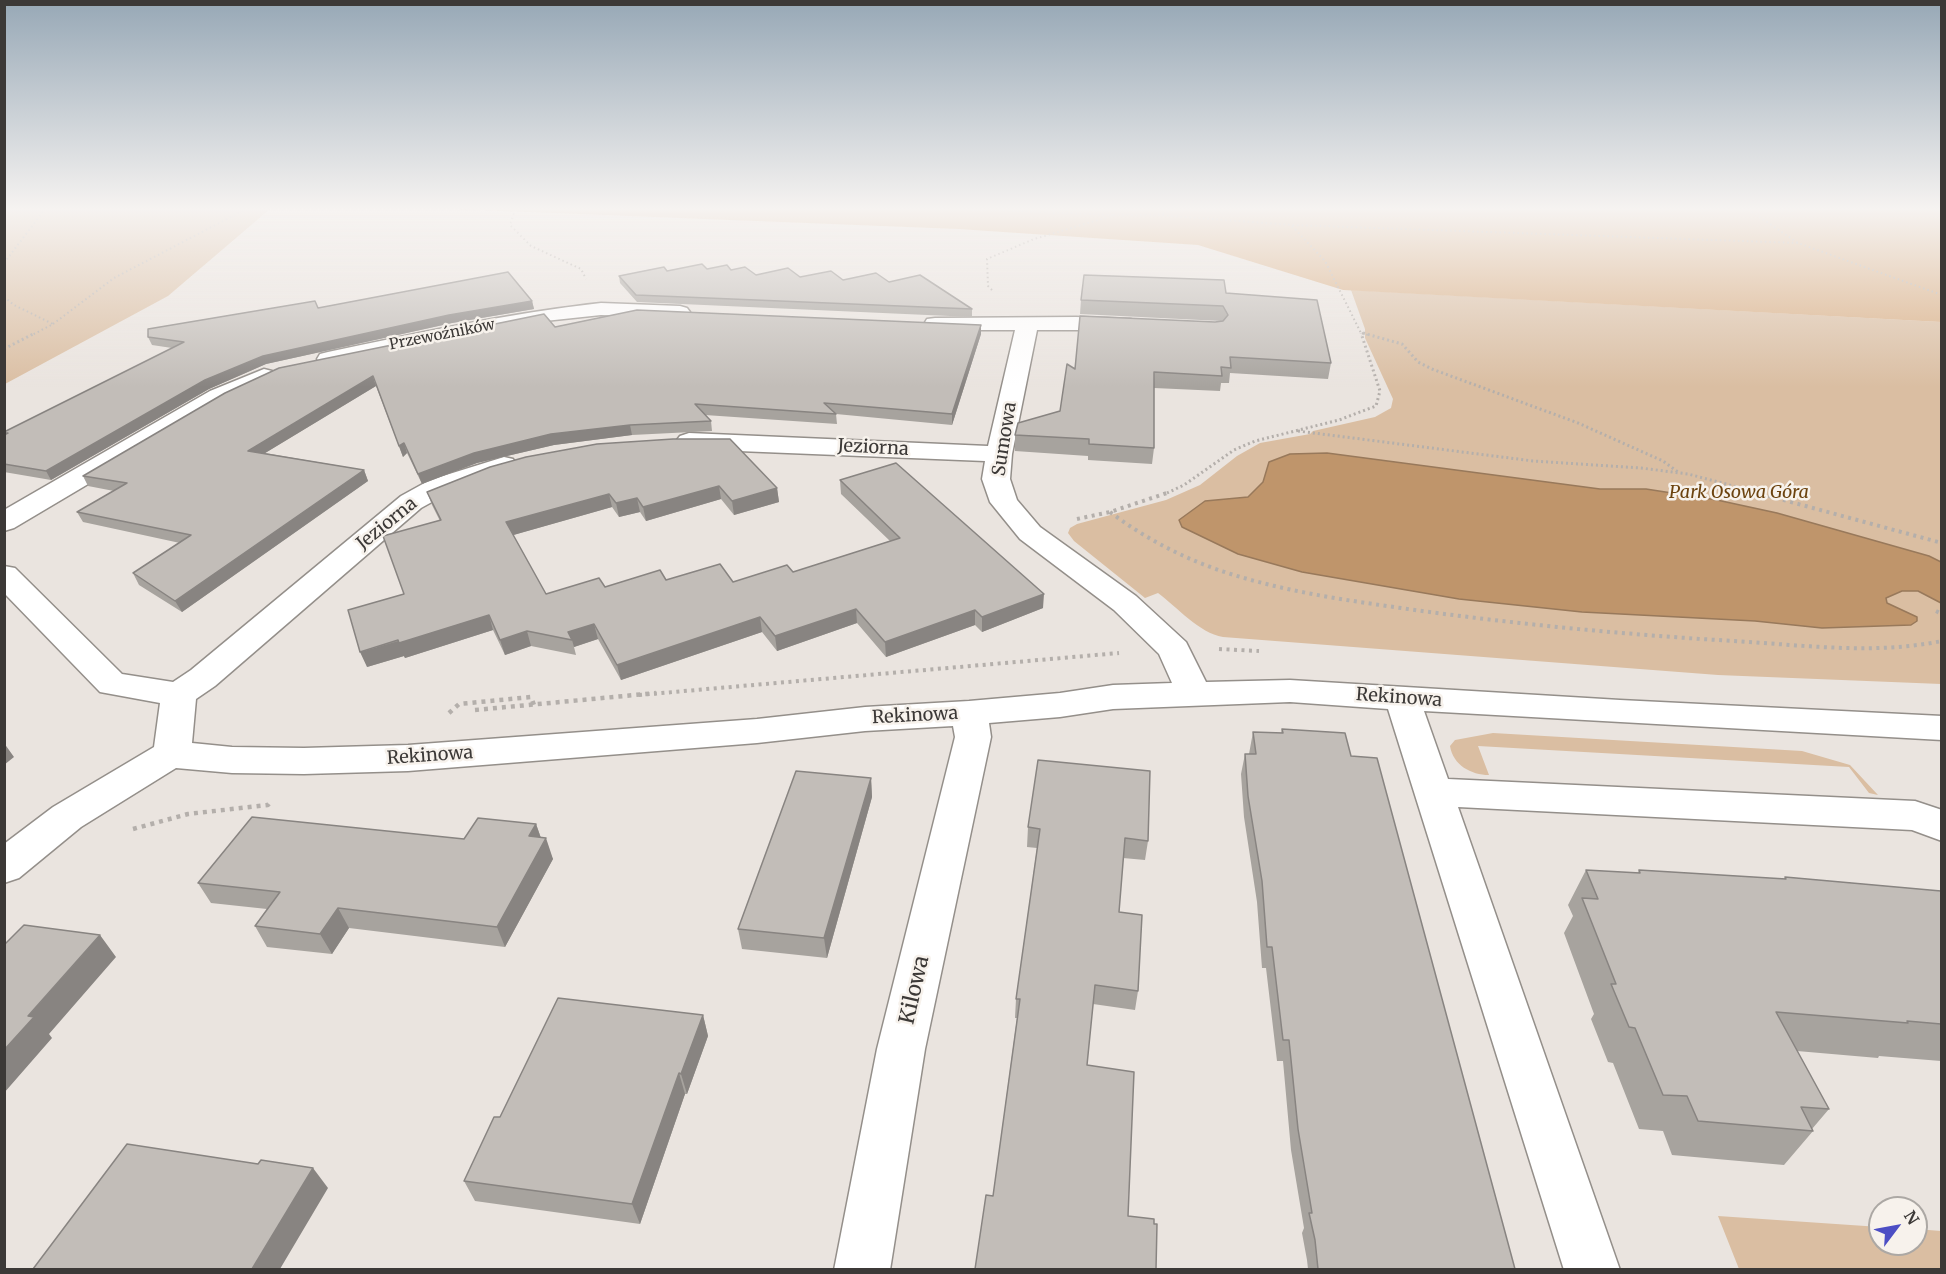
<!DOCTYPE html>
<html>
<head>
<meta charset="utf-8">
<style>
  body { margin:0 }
  #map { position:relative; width:1946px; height:1274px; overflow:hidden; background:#eae4df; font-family:Merriweather,serif }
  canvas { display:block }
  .frame { position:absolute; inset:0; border:6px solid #3c3937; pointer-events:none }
  .north { position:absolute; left:1868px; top:1196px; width:60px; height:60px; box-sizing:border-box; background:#f7f2ec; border:2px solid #aca8a4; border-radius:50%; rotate:58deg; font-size:16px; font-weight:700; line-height:24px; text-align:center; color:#3c3937 }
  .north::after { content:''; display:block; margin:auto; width:21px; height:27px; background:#4c4ec4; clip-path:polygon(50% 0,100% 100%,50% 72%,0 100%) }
</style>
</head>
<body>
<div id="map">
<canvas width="1946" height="1274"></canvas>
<div class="frame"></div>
<div class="north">N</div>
</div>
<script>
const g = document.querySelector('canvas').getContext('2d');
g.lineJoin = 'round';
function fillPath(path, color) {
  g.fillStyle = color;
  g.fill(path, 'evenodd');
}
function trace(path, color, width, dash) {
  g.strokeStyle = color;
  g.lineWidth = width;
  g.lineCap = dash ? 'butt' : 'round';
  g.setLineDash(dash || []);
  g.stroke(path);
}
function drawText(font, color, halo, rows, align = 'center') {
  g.font = font + ' Merriweather,serif';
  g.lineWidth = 5;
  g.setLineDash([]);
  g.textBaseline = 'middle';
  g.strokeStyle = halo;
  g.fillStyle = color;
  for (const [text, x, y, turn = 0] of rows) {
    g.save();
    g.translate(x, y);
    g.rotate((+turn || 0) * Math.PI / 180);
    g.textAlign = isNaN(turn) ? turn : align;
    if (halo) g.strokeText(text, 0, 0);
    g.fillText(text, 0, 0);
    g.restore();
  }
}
const green = new Path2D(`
  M 5,209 L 270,209 L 168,296 L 5,384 Z
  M 1351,290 L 1941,322 L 1941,684 L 1718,675 L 1223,637 C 1199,633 1177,607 1158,593 L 1145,598 L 1074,541 L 1068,533 L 1070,528 L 1077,524 L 1166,500 L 1200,485 L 1237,456 L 1260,443 L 1310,434 L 1313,431 L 1375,417 L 1391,408 L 1393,399 L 1365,338 L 1365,329 Z
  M 1493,733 L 1802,751 L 1850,765 L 1878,795 L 1869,793 L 1849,767 L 1478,746 L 1489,775 C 1471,775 1453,765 1450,746 L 1455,740 Z
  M 1718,1216 L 1880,1227 L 1880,1244 L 1916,1244 L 1916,1229 L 1941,1231 L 1941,1269 L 1739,1269 Z`);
const forest = new Path2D(`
  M 452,209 L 1941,209 L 1941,322 L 1343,290 L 1198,245 L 958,229 Z`);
const water = new Path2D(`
  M 1327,453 L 1600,489 L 1646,489 L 1717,500 L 1777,513 L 1929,556 L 1941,562 L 1941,603 L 1918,591 L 1902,591 L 1886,598 L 1887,603 L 1917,617 L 1917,621 L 1911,625 L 1822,628 L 1755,621 L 1582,612 L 1459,599 L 1302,572 L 1238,554 L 1182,527 L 1179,520 L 1205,501 L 1248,497 L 1263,482 L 1269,462 L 1290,454 Z`);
const pathFar3 = new Path2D(`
  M 515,209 L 510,225 L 531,246 L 581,269 L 586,279
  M 963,209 L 1113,215
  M 1748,209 L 1798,243 L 1942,295
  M 1158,215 L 1292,225 L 1798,243
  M 1292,226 L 1325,261 L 1362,335
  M 4,263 L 45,209
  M 992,290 L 988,286 L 987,259 L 1034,239 L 1115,215 L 1158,215 L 1176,209
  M 4,297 L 14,305 L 53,324 L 32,335
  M 53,324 L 114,278 L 246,209
  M 1362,333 L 1368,335`);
const pathFar2 = new Path2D(`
  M 1363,333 L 1402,344 L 1418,362 L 1432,369 L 1578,423 L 1663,461 L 1678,472
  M 4,349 L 35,333
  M 1298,431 L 1533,461 L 1641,468 L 1688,474 L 1760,493
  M 1167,493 L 1184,485 L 1234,450 L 1255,441 L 1339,420 L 1376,406 L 1380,391 L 1361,333`);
const pathFar1 = new Path2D(`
  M 1754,492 L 1942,543
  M 1110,512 C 1142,536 1175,554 1213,568 C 1280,592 1352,601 1422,611 C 1526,625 1630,635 1734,641 C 1803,645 1873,655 1942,641
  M 1077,519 L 1110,512 L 1170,492
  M 1936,611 L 1942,614
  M 1219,649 L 1259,651
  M 639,695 L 1119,653`);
const path = new Path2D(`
  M 475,710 L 656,693
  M 449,713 L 459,704 L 531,697 L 534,705
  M 133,829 L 188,814 L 268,805 L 271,801`);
const minor = new Path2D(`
  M 601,303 L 680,306 L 687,308 L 690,312 L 687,316 L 680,318 L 601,315 L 545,321 L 452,339 L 328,366 L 320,364 L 317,359 L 320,354 L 328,352 C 419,333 509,313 601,303 Z
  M 1076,317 L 1131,319 L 1134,324 L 1131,329 L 1123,330 L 1037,330 L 1012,454 L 1010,479 L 1017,500 L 1040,527 L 1136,596 L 1186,642 L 1206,682 L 1290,680 L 1620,700 L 1942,716 L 1942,740 L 1424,711 L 1448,779 L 1915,801 L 1942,810 L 1942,841 L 1912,830 L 1458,807 L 1620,1270 L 1564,1270 L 1388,709 L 1290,702 L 1113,709 L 1060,717 L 989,723 L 991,737 L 925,1049 L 890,1270 L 834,1270 L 877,1049 L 955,737 L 953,726 L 865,731 L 757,743 L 408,771 L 304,774 L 232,773 L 176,768 L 81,827 L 19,878 L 4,883 L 4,844 L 53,807 L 154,747 L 160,703 L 100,692 L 4,593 L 4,566 L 15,568 L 122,674 L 173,682 L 191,670 L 401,496 L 430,480 L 504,457 L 513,459 L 517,465 L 513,471 L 450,492 L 421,508 L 215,686 L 196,699 L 192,743 L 232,747 L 304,748 L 408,745 L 757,719 L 865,707 L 969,701 L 1060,693 L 1113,685 L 1172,683 L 1159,654 L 1114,610 L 1020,539 L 990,502 L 982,479 L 985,461 L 689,449 L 680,446 L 676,441 L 680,436 L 689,433 L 988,446 L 1015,330 L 935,330 L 927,329 L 924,324 L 927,319 L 935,318 Z
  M 264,369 L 272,371 L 276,376 L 272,381 L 228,401 L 14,528 L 4,531 L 4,510 L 210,391 Z`);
const wall = new Path2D(`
  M 707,269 L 731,270 L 756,275 L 889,282 L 972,309 L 972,317 L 637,302 L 620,283 L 619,276 L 667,271 Z
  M 1226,293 L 1331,363 L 1328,379 L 1230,373 L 1229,383 L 1221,383 L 1220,391 L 1154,388 L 1154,448 L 1152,464 L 1088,460 L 1088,456 L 1015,451 L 1015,435 L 1060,411 L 1215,322 L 1221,321 L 1080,314 L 1081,300 Z
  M 532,301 L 534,309 L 452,323 L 266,364 L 209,389 L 51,480 L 4,472 L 4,432 L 172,348 L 152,345 L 148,337 L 318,308 Z
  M 555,327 L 981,334 L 952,425 L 836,414 L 837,424 L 705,415 L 711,421 L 712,431 L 632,435 L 554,445 L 477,463 L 422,484 L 407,453 L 403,457 L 376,386 L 265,453 L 364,470 L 368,481 L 182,612 L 139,585 L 133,573 L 180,543 L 83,522 L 77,512 L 114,491 L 88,486 L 83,476 Z
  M 490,467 L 777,488 L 779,502 L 734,515 L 721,499 L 646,521 L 640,512 L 619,517 L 612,507 L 513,535 L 546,594 L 666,580 L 733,582 L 793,572 L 890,541 L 841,494 L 840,480 L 1043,608 L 982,632 L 975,625 L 886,657 L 857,623 L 777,651 L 762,632 L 621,680 L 598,639 L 574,647 L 576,655 L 531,646 L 505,655 L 493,630 L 405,658 L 404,656 L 367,667 L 440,521 L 432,505 L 427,492 Z
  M 1282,729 L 1351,756 L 1515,1269 L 1308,1269 L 1307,1260 L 1302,1233 L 1304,1228 L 1291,1150 L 1283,1061 L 1277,1061 L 1266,968 L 1262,968 L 1257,902 L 1244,817 L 1241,774 L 1245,754 L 1249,754 L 1253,732 L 1281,733 Z
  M 871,778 L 872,797 L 827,958 L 742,949 L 738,929 Z
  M 536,824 L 541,838 L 553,859 L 505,947 L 349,928 L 332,954 L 267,947 L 255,926 L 267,909 L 211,903 L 198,883 L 464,839 Z
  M 1028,827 L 1148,841 L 1145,860 L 1123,858 L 1119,912 L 1138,991 L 1135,1010 L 1093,1004 L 993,1196 L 1017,1018 L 1015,1018 L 1016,999 L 1037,848 L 1027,847 Z
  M 1586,870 L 1638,873 L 1639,870 L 1784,879 L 1785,877 L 1941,891 L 1941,1061 L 1879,1056 L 1878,1058 L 1797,1051 L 1829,1109 L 1812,1129 L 1813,1131 L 1784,1165 L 1672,1155 L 1663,1131 L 1639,1129 L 1613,1063 L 1608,1062 L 1591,1019 L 1594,1014 L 1564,933 L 1573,916 L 1568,905 Z
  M 703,1015 L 708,1036 L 687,1094 L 685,1094 L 640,1224 L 475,1201 L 464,1181 L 500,1117 Z`);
const shadedWall = new Path2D(`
  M 532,301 L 534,309 L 452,323 L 266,364 L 209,389 L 51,480 L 46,471 L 205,380 L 263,356 L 449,315 Z
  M 981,325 L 981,334 L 952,425 L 952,414 Z
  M 373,376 L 376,386 L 252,461 L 248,451 Z
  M 630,425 L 632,435 L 554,445 L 477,463 L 422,484 L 418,474 L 474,453 L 551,434 Z
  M 404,443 L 407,453 L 403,457 L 399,446 Z
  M 364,470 L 368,481 L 182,612 L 175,601 Z
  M 719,486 L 721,499 L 646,521 L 643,507 Z
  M 777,488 L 779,502 L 734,515 L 732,501 Z
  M 609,494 L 612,507 L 510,536 L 506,522 Z
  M 637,498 L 640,512 L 619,517 L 616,503 Z
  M 1044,594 L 1043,608 L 982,632 L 982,617 Z
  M 856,609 L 857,623 L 777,651 L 775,636 Z
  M 975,610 L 975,625 L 886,657 L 885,642 Z
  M 489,615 L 493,630 L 405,658 L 404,656 L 367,667 L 360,652 Z
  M 760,617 L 762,632 L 621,680 L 617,665 Z
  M 594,624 L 598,639 L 574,647 L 572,640 L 568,632 Z
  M 527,631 L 531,646 L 505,655 L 500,640 Z
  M 4,743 L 14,757 L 4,765 Z
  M 871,778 L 872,797 L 827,958 L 824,938 Z
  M 536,824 L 543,844 L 546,838 L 553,859 L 505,947 L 497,927 L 529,836 Z
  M 338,908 L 349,928 L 332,954 L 320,934 Z
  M 100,935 L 116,957 L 49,1034 L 52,1038 L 4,1093 L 4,1050 L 28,1016 Z
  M 703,1015 L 708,1036 L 687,1094 L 681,1074 Z
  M 679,1073 L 685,1094 L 640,1224 L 632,1204 Z
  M 313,1168 L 328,1188 L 280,1269 L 252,1269 Z`);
const building = new Path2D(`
  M 702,264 L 707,269 L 727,265 L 731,270 L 745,267 L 756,275 L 788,268 L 800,277 L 831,271 L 843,280 L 876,273 L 889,282 L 920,275 L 972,309 L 636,295 L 619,276 L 664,267 L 667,271 Z
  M 508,272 L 532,301 L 449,315 L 263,356 L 205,380 L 46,471 L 4,464 L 4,435 L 8,433 L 4,433 L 4,432 L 184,342 L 148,337 L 148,329 L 315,301 L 318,308 Z
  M 1084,275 L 1224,280 L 1226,293 L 1317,300 L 1331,363 L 1230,357 L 1231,368 L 1221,367 L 1222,376 L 1154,372 L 1154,448 L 1089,444 L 1089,439 L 1015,435 L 1018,423 L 1060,411 L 1067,364 L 1075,369 L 1080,316 L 1215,322 L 1223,321 L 1228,315 L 1223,306 L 1081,300 Z
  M 637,310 L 981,325 L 952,414 L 824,403 L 836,414 L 695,404 L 711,421 L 630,425 L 551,434 L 474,453 L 418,474 L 404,443 L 399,446 L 373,376 L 248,451 L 364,470 L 175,601 L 133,573 L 191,535 L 77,512 L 127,483 L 83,476 L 225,393 L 279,368 L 544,314 L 555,327 Z
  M 673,439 L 730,439 L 777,488 L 732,501 L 719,486 L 643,507 L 637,498 L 616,503 L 609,494 L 506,522 L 546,594 L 599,578 L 605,587 L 660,570 L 666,580 L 720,564 L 733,582 L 787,565 L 793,572 L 900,538 L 840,480 L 896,463 L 1044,594 L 982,617 L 975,610 L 885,642 L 856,609 L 775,636 L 760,617 L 617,665 L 594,624 L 568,632 L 572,640 L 527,631 L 500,640 L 489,615 L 399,643 L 398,640 L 360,652 L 348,610 L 404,594 L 383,536 L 441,520 L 427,492 L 490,467 L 526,457 L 597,444 Z
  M 1282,729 L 1345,733 L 1351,756 L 1377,758 L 1515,1269 L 1318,1269 L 1315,1240 L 1309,1213 L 1312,1213 L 1298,1129 L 1289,1040 L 1283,1040 L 1272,947 L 1267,947 L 1262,881 L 1248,796 L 1245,754 L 1256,754 L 1253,732 L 1283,733 Z
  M 1038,760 L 1150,771 L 1148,841 L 1125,838 L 1119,912 L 1142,915 L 1138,991 L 1095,985 L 1087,1065 L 1134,1072 L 1128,1216 L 1154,1219 L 1154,1224 L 1157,1224 L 1156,1269 L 975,1269 L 986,1195 L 993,1196 L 1020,999 L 1016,999 L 1040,829 L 1028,827 Z
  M 796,771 L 871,778 L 824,938 L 738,929 Z
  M 252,817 L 464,839 L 478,818 L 536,824 L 529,836 L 546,838 L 497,927 L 338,908 L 320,934 L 255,926 L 280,892 L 198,883 Z
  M 1586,870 L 1640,873 L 1639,870 L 1786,879 L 1785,877 L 1941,891 L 1941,1024 L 1907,1021 L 1908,1023 L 1776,1012 L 1829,1109 L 1801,1107 L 1813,1131 L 1698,1121 L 1687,1096 L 1663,1095 L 1635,1028 L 1629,1027 L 1611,984 L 1616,984 L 1582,898 L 1598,899 Z
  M 24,925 L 100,935 L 28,1016 L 34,1017 L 4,1050 L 4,945 Z
  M 558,998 L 703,1015 L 681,1074 L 679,1073 L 632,1204 L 464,1181 L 494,1117 L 500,1117 Z
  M 127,1144 L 258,1164 L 261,1160 L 313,1168 L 252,1269 L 33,1269 Z`);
const farStreetnames = [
  ["Przewoźników",442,335,-11]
];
const streetNames = [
  ["Sumowa",1005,439,-81],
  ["Jeziorna",873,448,3],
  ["Jeziorna",387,524,-39],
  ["Rekinowa",1399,698,4],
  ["Rekinowa",915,716,-3],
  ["Rekinowa",430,756,-4]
];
const parkNames = [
  ["Park Osowa Góra",1739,493]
];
const nearStreetnames = [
  ["Kilowa",915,990,-77]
];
fillPath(green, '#dabea2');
fillPath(forest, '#d8ad82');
fillPath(water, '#bf956b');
trace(water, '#98795b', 1.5);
trace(minor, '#948f8a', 3);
trace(pathFar3, '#b4afab', 2, [1.5, 3]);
trace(pathFar2, '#b4afab', 3, [2, 3]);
trace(pathFar1, '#b4afab', 4, [3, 4.5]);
trace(path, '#b4afab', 4.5, [4, 5]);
fillPath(minor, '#fff');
fillPath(wall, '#a7a39e');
fillPath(shadedWall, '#888481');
fillPath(building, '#c2bdb8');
trace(building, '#888481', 1.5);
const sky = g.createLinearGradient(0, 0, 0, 387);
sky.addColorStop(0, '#97a8b6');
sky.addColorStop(0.54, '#f6f3f1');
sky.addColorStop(1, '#f6f3f100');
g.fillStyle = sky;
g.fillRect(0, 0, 1946, 387);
drawText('15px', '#3c3937', '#f7f2ec', farStreetnames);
drawText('18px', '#3c3937', '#f7f2ec', streetNames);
drawText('italic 18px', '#6c430f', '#f7f2ec', parkNames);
drawText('21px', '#3c3937', '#f7f2ec', nearStreetnames);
</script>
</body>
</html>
